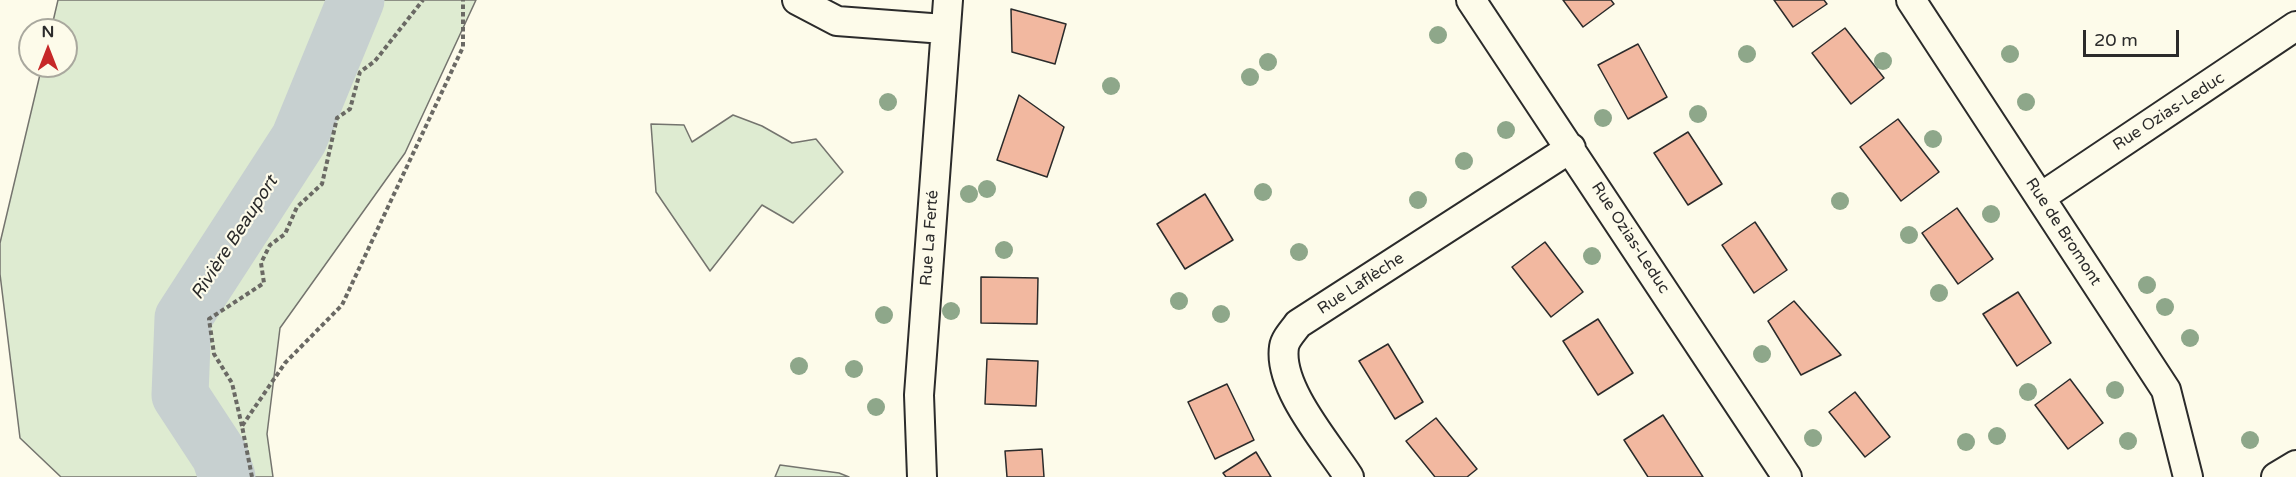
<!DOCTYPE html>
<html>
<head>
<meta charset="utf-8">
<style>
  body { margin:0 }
  #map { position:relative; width:2296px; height:477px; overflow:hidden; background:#fdfbea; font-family:"Varela Round",sans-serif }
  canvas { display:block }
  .north { position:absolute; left:18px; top:18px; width:60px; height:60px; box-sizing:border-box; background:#fdfbea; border:2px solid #a9a89e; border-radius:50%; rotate:0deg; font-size:16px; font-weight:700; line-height:24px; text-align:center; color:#2b2b2b }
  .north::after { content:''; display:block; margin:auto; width:21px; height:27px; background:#c62828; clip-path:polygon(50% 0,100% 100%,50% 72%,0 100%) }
  .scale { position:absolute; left:2083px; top:30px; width:96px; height:27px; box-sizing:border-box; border:3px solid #2b2b2b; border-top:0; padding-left:8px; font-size:18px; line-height:21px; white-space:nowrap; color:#2b2b2b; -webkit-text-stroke:4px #fdfbea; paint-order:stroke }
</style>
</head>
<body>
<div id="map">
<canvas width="2296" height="477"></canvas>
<div class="north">N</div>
<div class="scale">20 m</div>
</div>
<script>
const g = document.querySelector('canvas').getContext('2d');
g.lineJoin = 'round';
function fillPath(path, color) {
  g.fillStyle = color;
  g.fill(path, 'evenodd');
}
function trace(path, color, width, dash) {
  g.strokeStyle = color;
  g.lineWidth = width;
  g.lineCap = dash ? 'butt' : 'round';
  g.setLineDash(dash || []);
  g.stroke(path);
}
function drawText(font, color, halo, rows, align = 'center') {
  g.font = font + ' "Varela Round",sans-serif';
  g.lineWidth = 4.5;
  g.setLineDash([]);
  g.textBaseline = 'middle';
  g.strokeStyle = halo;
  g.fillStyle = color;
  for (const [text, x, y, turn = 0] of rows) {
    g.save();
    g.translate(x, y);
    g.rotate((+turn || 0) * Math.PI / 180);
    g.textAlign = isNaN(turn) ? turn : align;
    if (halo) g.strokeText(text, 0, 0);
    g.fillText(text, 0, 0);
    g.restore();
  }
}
const green = new Path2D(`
  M 58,0 L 476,0 L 405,153 L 280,328 L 267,434 L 273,477 L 61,477 L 20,438 L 0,274 L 0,243 L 42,66 L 66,66 L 66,30 L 51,30 Z
  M 733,115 L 762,126 L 792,143 L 816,139 L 843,172 L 793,223 L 762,205 L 710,271 L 656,192 L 651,124 L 684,125 L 692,142 Z
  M 780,465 L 839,473 L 849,477 L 775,477 Z`);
const river = new Path2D(`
  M 227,477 L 220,456 L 180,395 L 183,318 L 299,139 L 356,0`);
const building = new Path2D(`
  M 1563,0 L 1611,0 L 1614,4 L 1583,27 Z
  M 1774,0 L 1824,0 L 1827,4 L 1793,27 Z
  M 1011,9 L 1066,24 L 1055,64 L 1012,52 Z
  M 1845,28 L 1884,78 L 1851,104 L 1812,53 Z
  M 1638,44 L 1667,97 L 1628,119 L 1598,65 Z
  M 1019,95 L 1064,127 L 1047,177 L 997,160 Z
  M 1898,119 L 1939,172 L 1901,201 L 1860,147 Z
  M 1688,132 L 1722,184 L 1688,205 L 1654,153 Z
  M 1205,194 L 1233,240 L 1185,269 L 1157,224 Z
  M 1957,208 L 1993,259 L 1958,284 L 1922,233 Z
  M 1755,222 L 1787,270 L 1754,293 L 1722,245 Z
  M 1545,242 L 1583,292 L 1551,317 L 1512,267 Z
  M 981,277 L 1038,278 L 1037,324 L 981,323 Z
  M 2018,292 L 2051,343 L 2017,366 L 1983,314 Z
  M 1794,301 L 1841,355 L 1801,375 L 1768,321 Z
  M 1598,319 L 1633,373 L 1598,395 L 1563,341 Z
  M 1388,344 L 1423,402 L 1395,419 L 1359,361 Z
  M 987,359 L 1038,361 L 1036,406 L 985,404 Z
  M 2070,379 L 2103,423 L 2068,449 L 2035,405 Z
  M 1227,384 L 1254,440 L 1215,459 L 1188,402 Z
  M 1855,392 L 1890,437 L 1865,457 L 1829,412 Z
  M 1663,415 L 1703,477 L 1648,477 L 1624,440 Z
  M 1436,418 L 1477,469 L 1467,477 L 1435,477 L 1406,441 Z
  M 1042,449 L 1044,477 L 1007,477 L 1005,451 Z
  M 1256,452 L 1271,477 L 1226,477 L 1223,473 Z`);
const path = new Path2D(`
  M 242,426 L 232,383 L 214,354 L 209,319 L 264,283 L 261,263 L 270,245 L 285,234 L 297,207 L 322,184 L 337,118 L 350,109 L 360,72 L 375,61 L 423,0
  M 252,477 L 242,426 L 285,363 L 342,305 L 463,47 L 463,0`);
const minor = new Path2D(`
  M 797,0 L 837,21 L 944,29
  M 1471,0 L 1787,477
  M 1911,0 L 2166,390 L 2188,477
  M 2041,197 L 2296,26
  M 922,477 L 919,395 L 948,0
  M 1349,477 C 1328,444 1278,388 1284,347 C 1285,339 1294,330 1298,324 L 1571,148
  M 2276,477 L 2296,465`);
const trees = [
  [1438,35],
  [1747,54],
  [2010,54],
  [1883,61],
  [1268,62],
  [1250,77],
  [1111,86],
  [888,102],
  [2026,102],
  [1698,114],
  [1603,118],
  [1506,130],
  [1933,139],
  [1464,161],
  [987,189],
  [1263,192],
  [969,194],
  [1418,200],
  [1840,201],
  [1991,214],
  [1909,235],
  [1004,250],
  [1299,252],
  [1592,256],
  [2147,285],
  [1939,293],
  [1179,301],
  [2165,307],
  [951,311],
  [1221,314],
  [884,315],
  [2190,338],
  [1762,354],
  [799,366],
  [854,369],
  [2115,390],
  [2028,392],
  [876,407],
  [1997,436],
  [1813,438],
  [2250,440],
  [2128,441],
  [1966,442]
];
const streetNames = [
  ["Rue Ozias-Leduc",2169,112,-33],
  ["Rue de Bromont",2063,232,57],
  ["Rue La Ferté",930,238,-86],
  ["Rue Ozias-Leduc",1630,238,57],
  ["Rue Laflèche",1361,284,-33]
];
const waterNames = [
  ["Rivière Beauport",235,238,-57]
];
fillPath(green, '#deebd1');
trace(green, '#74746e', 1.5);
trace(river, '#c7d0d0', 57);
fillPath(building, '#f2b8a0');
trace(building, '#2b2b2b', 1.5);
trace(minor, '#2b2b2b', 32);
trace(path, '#6a6964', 4, [4.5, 3]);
trace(minor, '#fdfbea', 28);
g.fillStyle = '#8ea78a';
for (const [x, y] of trees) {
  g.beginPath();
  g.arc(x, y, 9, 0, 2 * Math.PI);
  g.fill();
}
drawText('16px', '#2b2b2b', '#fdfbea', streetNames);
drawText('italic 18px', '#2b2b2b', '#fdfbea', waterNames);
</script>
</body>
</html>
